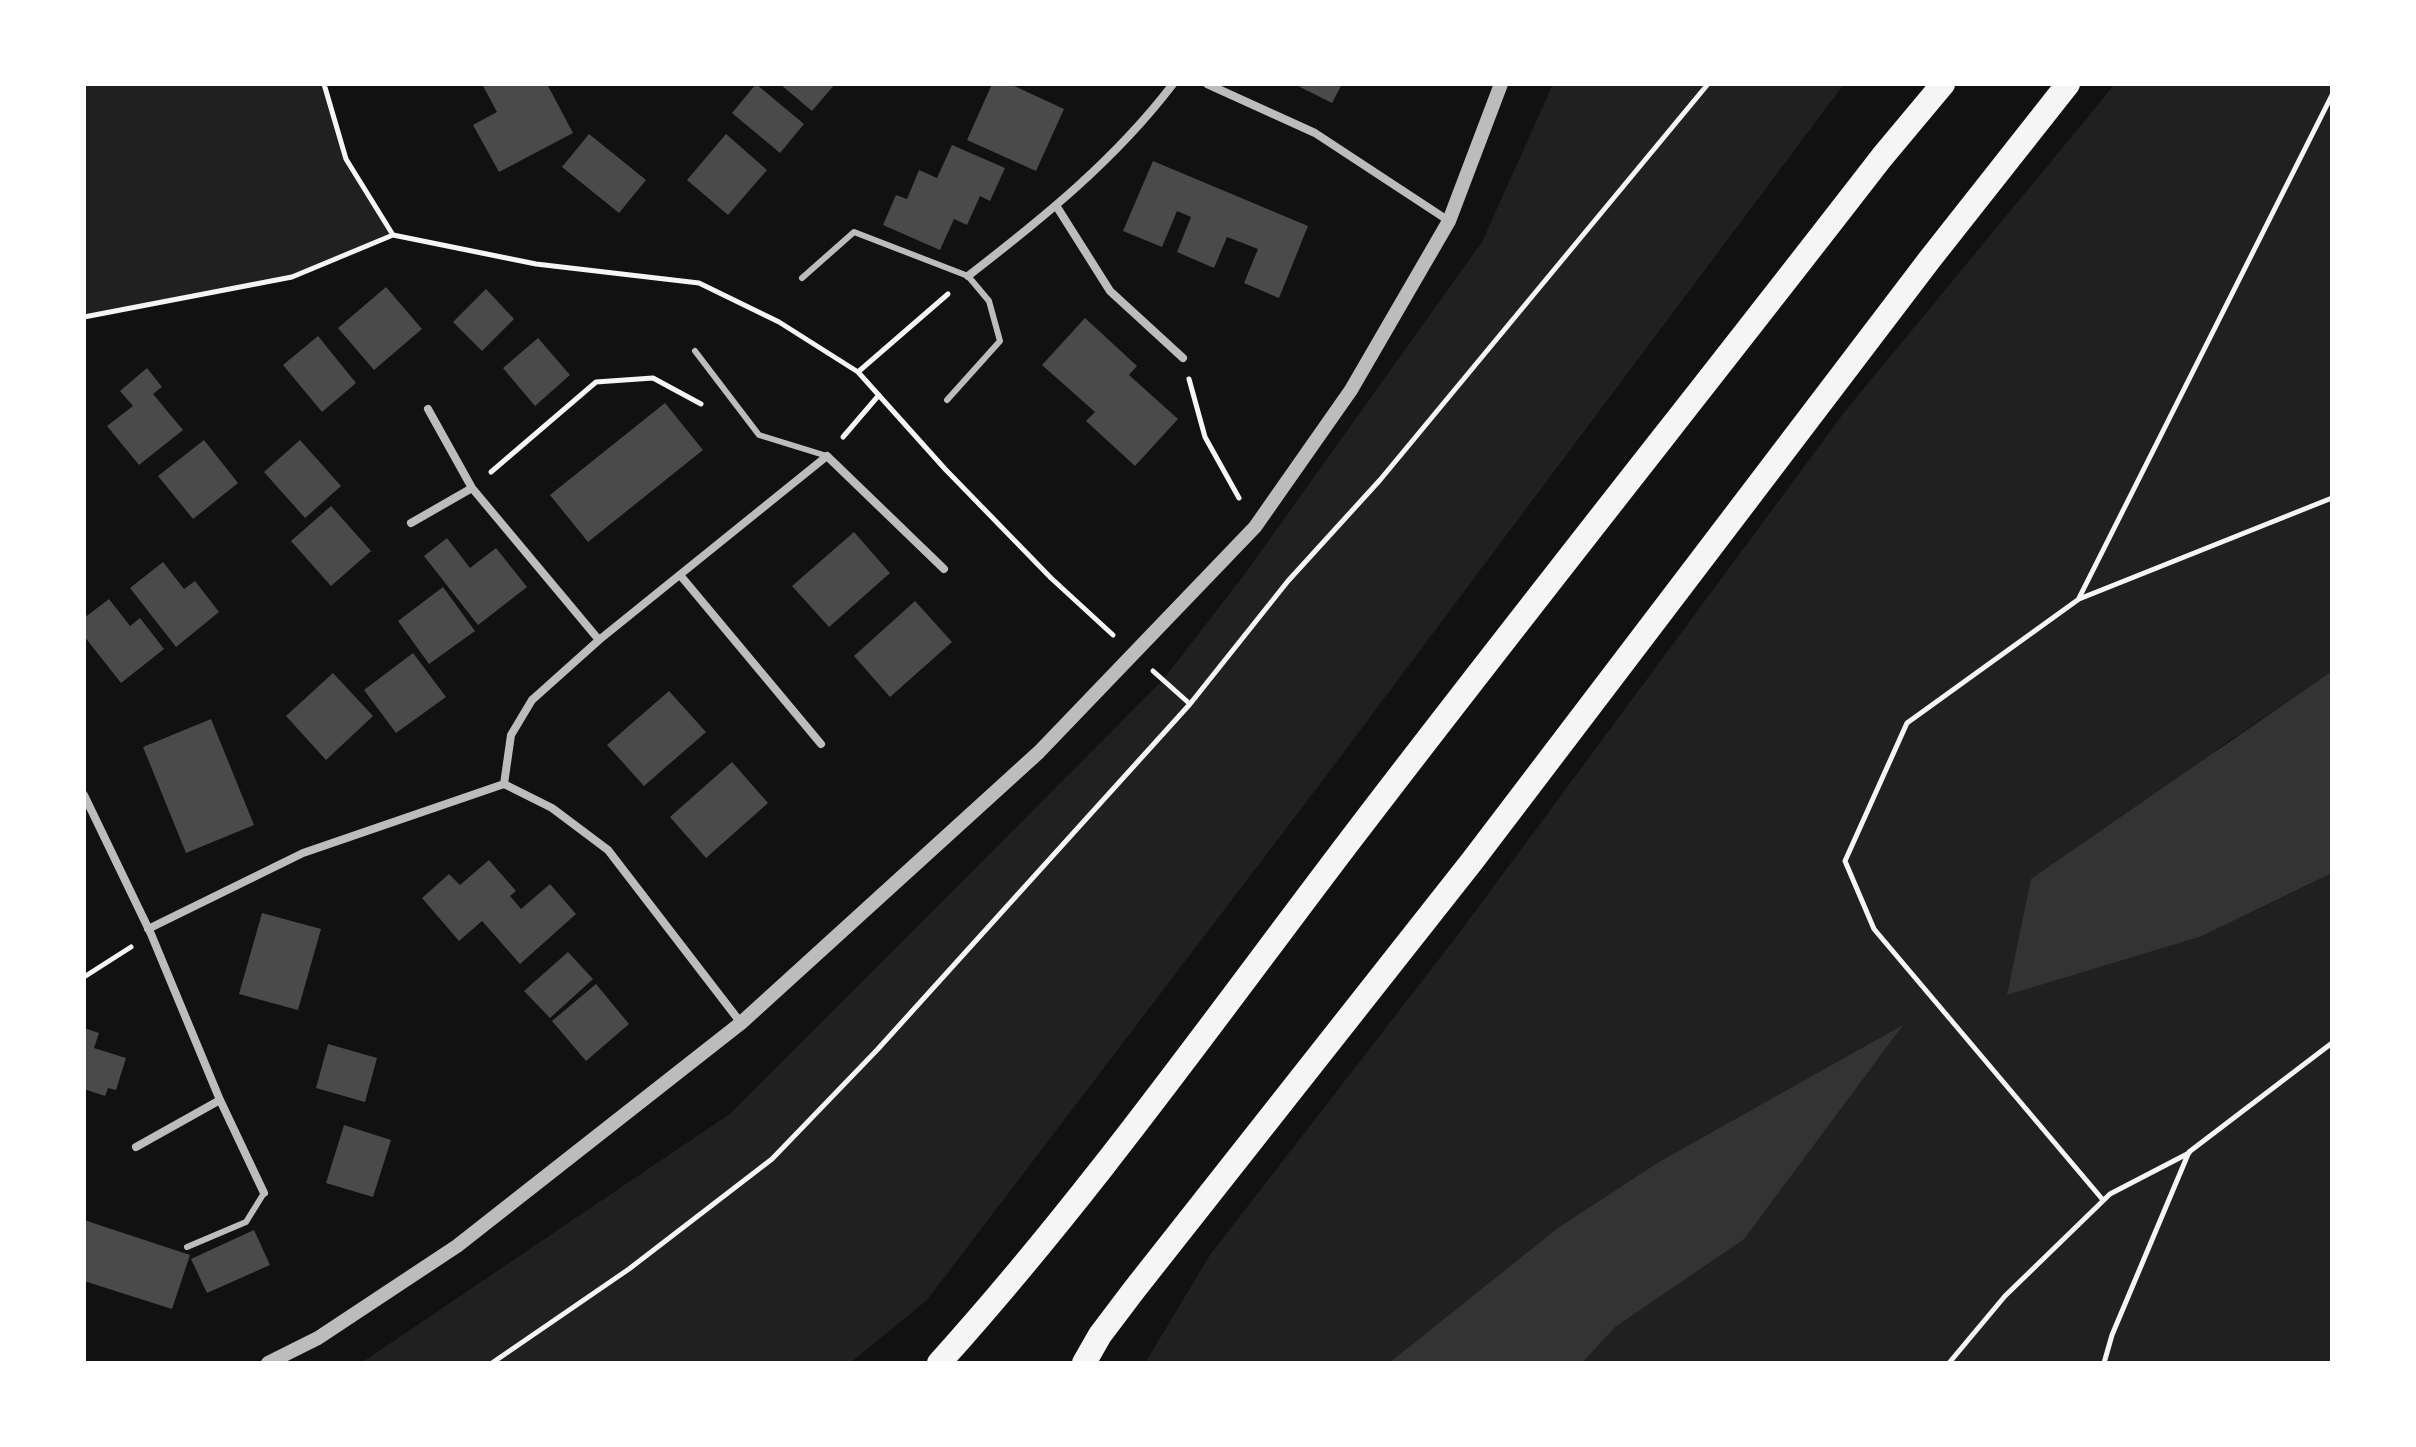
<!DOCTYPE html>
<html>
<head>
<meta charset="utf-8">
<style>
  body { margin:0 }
  #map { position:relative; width:2416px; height:1447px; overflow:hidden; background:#111; font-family:Merriweather,serif }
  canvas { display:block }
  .frame { position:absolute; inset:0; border:86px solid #fff; pointer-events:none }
</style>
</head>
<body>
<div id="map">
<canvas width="2416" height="1447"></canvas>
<div class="frame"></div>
</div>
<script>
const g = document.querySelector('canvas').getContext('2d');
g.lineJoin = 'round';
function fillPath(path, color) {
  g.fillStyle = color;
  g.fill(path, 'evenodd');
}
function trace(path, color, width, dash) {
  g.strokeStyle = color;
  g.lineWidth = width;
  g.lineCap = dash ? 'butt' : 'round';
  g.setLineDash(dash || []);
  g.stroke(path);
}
const green = new Path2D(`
  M 84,84 L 325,84 L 346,158 L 394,235 L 292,278 L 84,317 Z
  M 1553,84 L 1844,84 L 1320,784 L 927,1300 L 850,1363 L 361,1363 L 731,1113 L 1163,680 L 1247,571 L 1482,242 Z
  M 2115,84 L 2332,84 L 2332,671 L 2217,749 L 2202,936 L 2332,873 L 2332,1363 L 1145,1363 L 1210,1255 L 1460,932 L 1846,410 Z`);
const water = new Path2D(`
  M 2332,671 L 2332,873 L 2202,936 L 2007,995 L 2031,879 Z
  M 1903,1025 L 1744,1239 L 1615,1327 L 1582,1363 L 1389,1363 L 1558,1228 L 1659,1162 Z`);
const building = new Path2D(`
  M 482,84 L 547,84 L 573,133 L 499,172 L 473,125 L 497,112 Z
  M 756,84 L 804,124 L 780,153 L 732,113 Z
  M 780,84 L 835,84 L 812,111 Z
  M 992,84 L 1010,84 L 1064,109 L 1036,171 L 967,140 Z
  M 1294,84 L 1342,84 L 1332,103 Z
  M 589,134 L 646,180 L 619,213 L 562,167 Z
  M 726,134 L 767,170 L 728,215 L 687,180 Z
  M 952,145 L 1005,168 L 990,201 L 980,196 L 967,225 L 954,219 L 940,250 L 883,225 L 896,195 L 907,199 L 919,170 L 937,178 Z
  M 1153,161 L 1308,226 L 1279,298 L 1244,283 L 1258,249 L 1227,237 L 1214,268 L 1177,252 L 1191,217 L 1177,211 L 1162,247 L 1123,231 Z
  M 386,287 L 422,329 L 374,370 L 338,328 Z
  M 486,289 L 514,319 L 482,351 L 453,322 Z
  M 1085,318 L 1137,366 L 1129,375 L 1178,419 L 1135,466 L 1086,421 L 1095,412 L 1042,365 Z
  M 318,336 L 356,383 L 322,412 L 283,365 Z
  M 538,338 L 570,375 L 535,406 L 503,368 Z
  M 147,368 L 162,387 L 153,394 L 183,430 L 139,465 L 107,426 L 133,406 L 120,391 Z
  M 665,403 L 703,450 L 588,542 L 550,495 Z
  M 204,440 L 238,483 L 193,519 L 158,476 Z
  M 300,440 L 341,486 L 305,518 L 264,472 Z
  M 331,506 L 371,551 L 331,586 L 291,541 Z
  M 854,532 L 890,573 L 829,627 L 792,586 Z
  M 447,538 L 470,568 L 496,548 L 527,587 L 478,625 L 424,556 Z
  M 163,562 L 184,589 L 195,581 L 219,612 L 176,647 L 130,588 Z
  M 443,587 L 475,631 L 429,664 L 398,621 Z
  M 109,599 L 130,626 L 140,618 L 164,649 L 121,683 L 84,636 L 84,618 Z
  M 915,601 L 952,642 L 890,697 L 854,656 Z
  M 413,653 L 446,697 L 396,733 L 364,690 Z
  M 333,673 L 373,716 L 326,760 L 286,716 Z
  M 669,691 L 706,732 L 644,786 L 607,745 Z
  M 211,719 L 254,825 L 186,853 L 143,747 Z
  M 732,762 L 768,803 L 706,858 L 670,817 Z
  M 489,860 L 516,891 L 510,896 L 521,909 L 550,884 L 576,914 L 520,964 L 482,921 L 459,941 L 422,898 L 449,874 L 460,885 Z
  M 262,913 L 321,929 L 298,1010 L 239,994 Z
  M 568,952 L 593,979 L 550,1018 L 524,991 Z
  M 596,984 L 629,1024 L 586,1061 L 552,1021 Z
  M 84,1028 L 99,1033 L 94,1048 L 126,1058 L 116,1090 L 108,1088 L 105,1096 L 84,1089 Z
  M 328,1044 L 377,1058 L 365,1102 L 316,1088 Z
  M 344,1125 L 391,1140 L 373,1197 L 326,1183 Z
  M 84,1220 L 190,1255 L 172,1309 L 84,1281 Z
  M 254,1230 L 270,1265 L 207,1293 L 191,1259 Z`);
const path = new Path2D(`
  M 393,235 L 536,264 L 699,283 L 779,322 L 858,372 L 945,469 L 1051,578 L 1113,635
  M 84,317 L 292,277 L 393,235 L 346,159 L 324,84
  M 858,372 L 948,294
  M 1189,379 L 1205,437 L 1239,498
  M 843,437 L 879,395
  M 491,472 L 596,382 L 653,378 L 701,404
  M 2079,598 L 2332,95
  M 1153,671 L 1190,704
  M 84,977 L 131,947
  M 2103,1200 L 1874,929 L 1845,861 L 1907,723 L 2079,599 L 2332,498
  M 492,1363 L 629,1269 L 772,1159 L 877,1050 L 1190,704 L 1288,581 L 1380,480 L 1708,84
  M 1949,1363 L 2005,1296 L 2110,1194 L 2189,1153
  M 2104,1363 L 2112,1335 L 2189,1152 L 2332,1043`);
const service = new Path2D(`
  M 802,278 L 854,232 L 968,276 L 989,301 L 1000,341 L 947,400
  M 695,351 L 759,435 L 827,456
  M 187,1247 L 246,1222 L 264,1193`);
const minor = new Path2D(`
  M 1207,84 L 1315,133 L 1449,221
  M 1057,207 L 1110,291 L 1183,358
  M 968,276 C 1043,218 1115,160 1173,84
  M 428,409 L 472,488 L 599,640
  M 411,523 L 472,488
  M 680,575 L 821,744
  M 504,784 L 552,808 L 608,850 L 741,1023
  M 84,795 L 151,934 L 220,1100 L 264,1193
  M 148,929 L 303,853 L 504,784 L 511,735 L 532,700 L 599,640 L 827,456 L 944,569
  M 136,1147 L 220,1100`);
const tertiary = new Path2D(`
  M 268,1363 L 318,1338 L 457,1246 L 741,1023 L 1039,752 L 1255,527 L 1351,390 L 1449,221 L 1501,84`);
const motorway = new Path2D(`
  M 939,1363 C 1087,1199 1215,1018 1348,843 C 1524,612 1705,386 1882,157 L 1943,84
  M 1084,1363 L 1100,1335 L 1134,1290 L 1473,860 L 1930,259 L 2068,84`);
fillPath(green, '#202020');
fillPath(water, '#333');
fillPath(building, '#4a4a4a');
trace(path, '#f5f5f5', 5);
trace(service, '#bcbcbc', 6);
trace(minor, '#bcbcbc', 8);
trace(tertiary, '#bcbcbc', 14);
trace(motorway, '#f5f5f5', 24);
</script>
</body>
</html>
